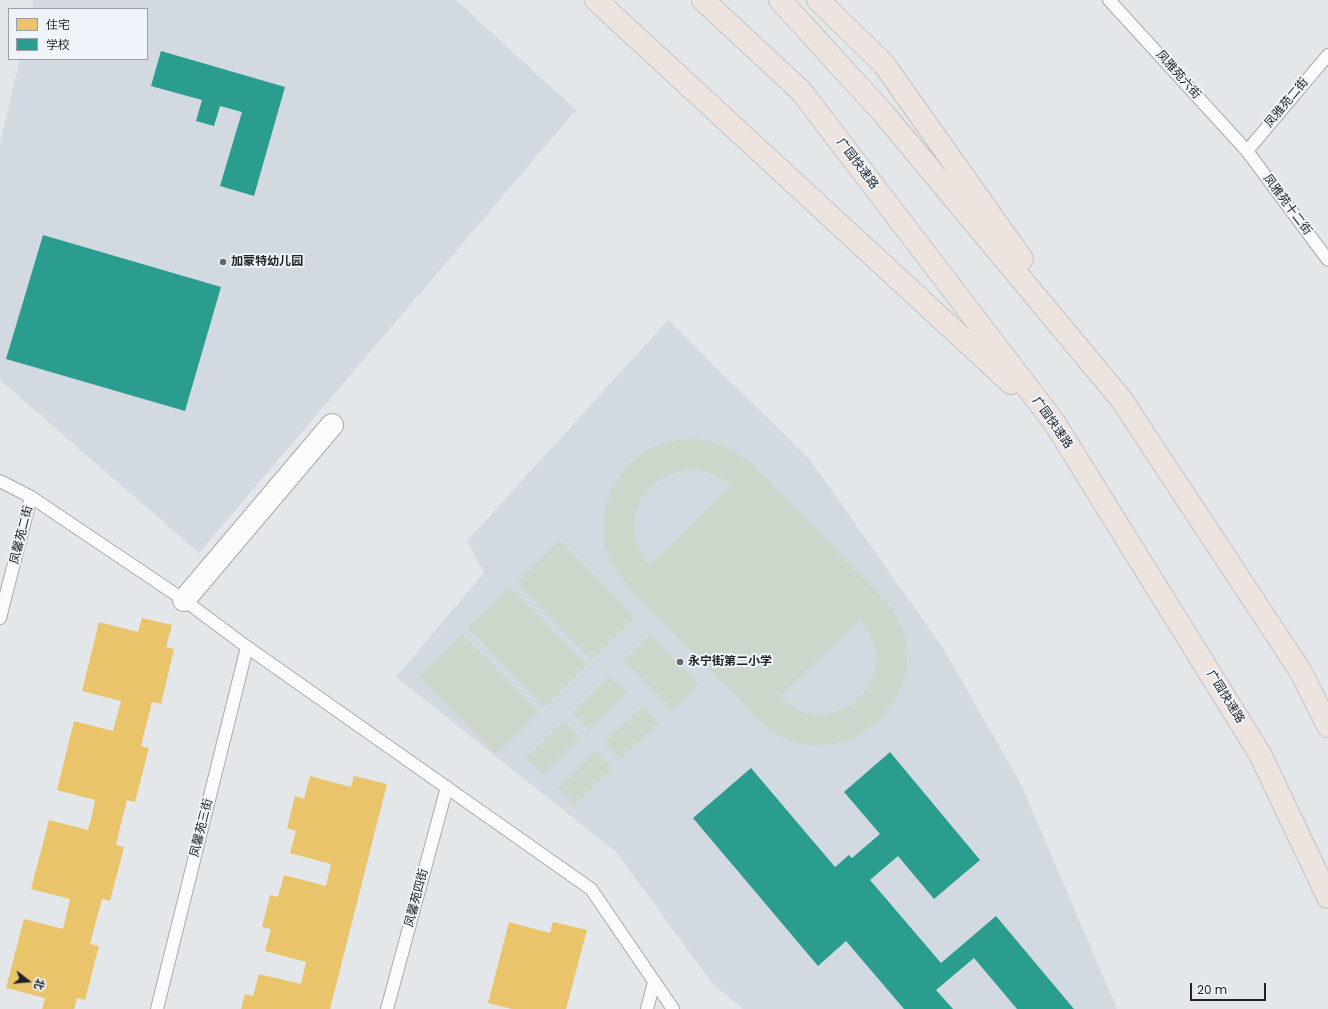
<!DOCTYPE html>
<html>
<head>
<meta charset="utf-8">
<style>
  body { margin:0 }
  #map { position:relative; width:1328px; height:1009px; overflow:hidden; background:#e4e7ea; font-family:Poppins,"Noto Sans SC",sans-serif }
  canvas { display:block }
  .legend { position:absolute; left:8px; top:8px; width:140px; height:52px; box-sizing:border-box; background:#eff4fa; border:1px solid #9ca0a4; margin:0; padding:5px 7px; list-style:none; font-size:12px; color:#202224 }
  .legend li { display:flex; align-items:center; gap:8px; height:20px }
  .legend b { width:20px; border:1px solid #9ca0a4 }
  .north { position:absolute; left:8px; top:961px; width:40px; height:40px; -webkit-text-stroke:3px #eff4fa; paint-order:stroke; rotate:106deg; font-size:11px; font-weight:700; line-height:16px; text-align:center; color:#202224 }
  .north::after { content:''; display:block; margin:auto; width:14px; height:18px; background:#202224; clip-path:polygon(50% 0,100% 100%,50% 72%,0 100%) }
  .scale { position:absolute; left:1190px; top:983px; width:76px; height:18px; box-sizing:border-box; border:2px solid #202224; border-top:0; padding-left:5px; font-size:12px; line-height:14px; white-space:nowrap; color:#202224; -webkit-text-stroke:3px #eff4fa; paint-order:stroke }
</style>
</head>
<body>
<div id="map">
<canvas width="1328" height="1009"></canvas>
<ul class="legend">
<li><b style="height:11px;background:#e9c46a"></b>住宅</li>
<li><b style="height:11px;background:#2a9d8f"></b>学校</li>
</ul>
<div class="north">北</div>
<div class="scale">20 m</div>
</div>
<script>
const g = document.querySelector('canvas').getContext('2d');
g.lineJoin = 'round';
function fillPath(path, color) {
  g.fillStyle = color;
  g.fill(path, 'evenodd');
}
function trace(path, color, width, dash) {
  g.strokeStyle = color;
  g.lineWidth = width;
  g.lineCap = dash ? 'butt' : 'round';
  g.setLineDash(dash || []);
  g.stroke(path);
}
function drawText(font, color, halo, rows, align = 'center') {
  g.font = font + ' Poppins,"Noto Sans SC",sans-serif';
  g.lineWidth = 4;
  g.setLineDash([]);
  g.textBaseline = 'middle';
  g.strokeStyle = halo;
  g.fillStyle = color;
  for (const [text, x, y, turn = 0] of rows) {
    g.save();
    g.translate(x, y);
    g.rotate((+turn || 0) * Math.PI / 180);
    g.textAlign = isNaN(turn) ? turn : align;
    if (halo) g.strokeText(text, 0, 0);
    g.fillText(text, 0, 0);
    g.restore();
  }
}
const built = new Path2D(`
  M 34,0 L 456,0 L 576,110 L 199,553 L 0,380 L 0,144 L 20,59 L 147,59 L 147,9 L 32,9 Z
  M 668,320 L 810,460 L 943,648 L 1021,784 L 1117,1009 L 743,1009 L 712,983 L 616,852 L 396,677 L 484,573 L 467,541 Z`);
const green = new Path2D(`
  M 692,438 C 717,442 731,447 751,463 L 883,598 C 892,610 900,621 904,636 C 922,697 857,762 796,742 C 781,738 770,729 759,720 L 627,585 C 618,574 610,562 606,548 C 596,511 615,470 647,450 C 661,442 677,440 692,438 ZM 691,469 C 707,471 719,475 731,486 L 650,565 C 617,524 639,475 691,469 ZM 860,619 C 869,631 876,643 876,658 C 877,694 838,724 803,712 C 794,709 787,704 779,698 Z
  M 559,540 L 635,618 L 592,660 L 516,582 Z
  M 510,587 L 587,665 L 544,707 L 468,628 Z
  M 462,634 L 538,712 L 496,754 L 419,676 Z
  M 650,635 L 699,684 L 672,710 L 624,661 Z
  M 610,676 L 626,693 L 589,730 L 572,713 Z
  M 642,706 L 659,723 L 621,759 L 604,742 Z
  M 564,721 L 580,738 L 543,775 L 526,758 Z
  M 596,751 L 613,768 L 575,805 L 558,788 Z`);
const homes = new Path2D(`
  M 142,618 L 172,625 L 166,647 L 174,649 L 161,704 L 152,702 L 141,746 L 149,748 L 135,802 L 127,800 L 121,823 L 116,845 L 124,847 L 110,901 L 102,899 L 96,921 L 90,944 L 99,946 L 85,1000 L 77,998 L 74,1009 L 42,1009 L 45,998 L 6,988 L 24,919 L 63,929 L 70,899 L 31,889 L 49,820 L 88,830 L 92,815 L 95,800 L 57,790 L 74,721 L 113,731 L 121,701 L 82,691 L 99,622 L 138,632 Z
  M 310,776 L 351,787 L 354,776 L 387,784 L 330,1009 L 241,1009 L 245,994 L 253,996 L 259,974 L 301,984 L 306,962 L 265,951 L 271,929 L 262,927 L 270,895 L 278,897 L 284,875 L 326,886 L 331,864 L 290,853 L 296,831 L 287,828 L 295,796 L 304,799 Z
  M 509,922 L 550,933 L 553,922 L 587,930 L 566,1009 L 512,1009 L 488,1003 Z`);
const schools = new Path2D(`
  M 161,51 L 285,87 L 254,196 L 220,186 L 242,112 L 220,106 L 214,126 L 196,121 L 202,100 L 151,86 Z
  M 43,235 L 221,287 L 185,411 L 6,359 Z
  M 890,752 L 980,860 L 934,899 L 898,856 L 870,880 L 941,963 L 996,916 L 1074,1009 L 1017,1009 L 974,958 L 936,990 L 953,1009 L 904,1009 L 846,941 L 818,966 L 693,818 L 751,768 L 835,867 L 849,855 L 852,858 L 880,834 L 844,792 Z`);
const lane = new Path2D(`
  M 1109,0 L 1247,151 L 1328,260
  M 1247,151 L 1328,55
  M 0,481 L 31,497 L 184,600 L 247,647 L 591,889 L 673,1009
  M 0,618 L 31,497
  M 157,1009 L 247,647
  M 387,1009 L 447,787
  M 647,1009 L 654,982`);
const street = new Path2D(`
  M 184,600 L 332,425`);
const highway = new Path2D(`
  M 596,0 L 1011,383
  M 703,0 L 801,91 L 1054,422 L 1260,754 L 1328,897
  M 780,0 L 884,114 L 1121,399 L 1301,672 L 1328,726
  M 818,0 L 883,63 L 1022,259`);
const markers = [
  [223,262,4,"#656769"],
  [680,662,4,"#656769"]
];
const streetNames = [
  ["凤雅苑六街",1178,75,48],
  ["凤雅苑二街",1287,103,-50],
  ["广园快速路",857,164,53],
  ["凤雅苑十二街",1287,205,53],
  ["广园快速路",1052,423,55],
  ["凤馨苑二街",22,535,-76],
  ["广园快速路",1225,697,58],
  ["凤馨苑三街",202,828,-76],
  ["凤馨苑四街",417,898,-75]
];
const poiNames = [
  ["加蒙特幼儿园",231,262],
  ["永宁街第二小学",688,662]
];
fillPath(built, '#d3d9e0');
fillPath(green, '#cbd7cb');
fillPath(homes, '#e9c46a');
fillPath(schools, '#2a9d8f');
trace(lane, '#a7a9ab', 14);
trace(street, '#a7a9ab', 24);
trace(highway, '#c0c2c4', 24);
trace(lane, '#fbfbfc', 12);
trace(street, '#fbfbfc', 22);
trace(highway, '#ede4df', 22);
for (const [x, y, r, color] of markers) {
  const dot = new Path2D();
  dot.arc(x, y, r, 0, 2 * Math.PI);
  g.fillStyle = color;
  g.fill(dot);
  trace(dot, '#eff4fa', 1.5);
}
drawText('12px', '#202224', '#eff4fa', streetNames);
drawText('bold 12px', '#202224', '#eff4fa', poiNames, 'left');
</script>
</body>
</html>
